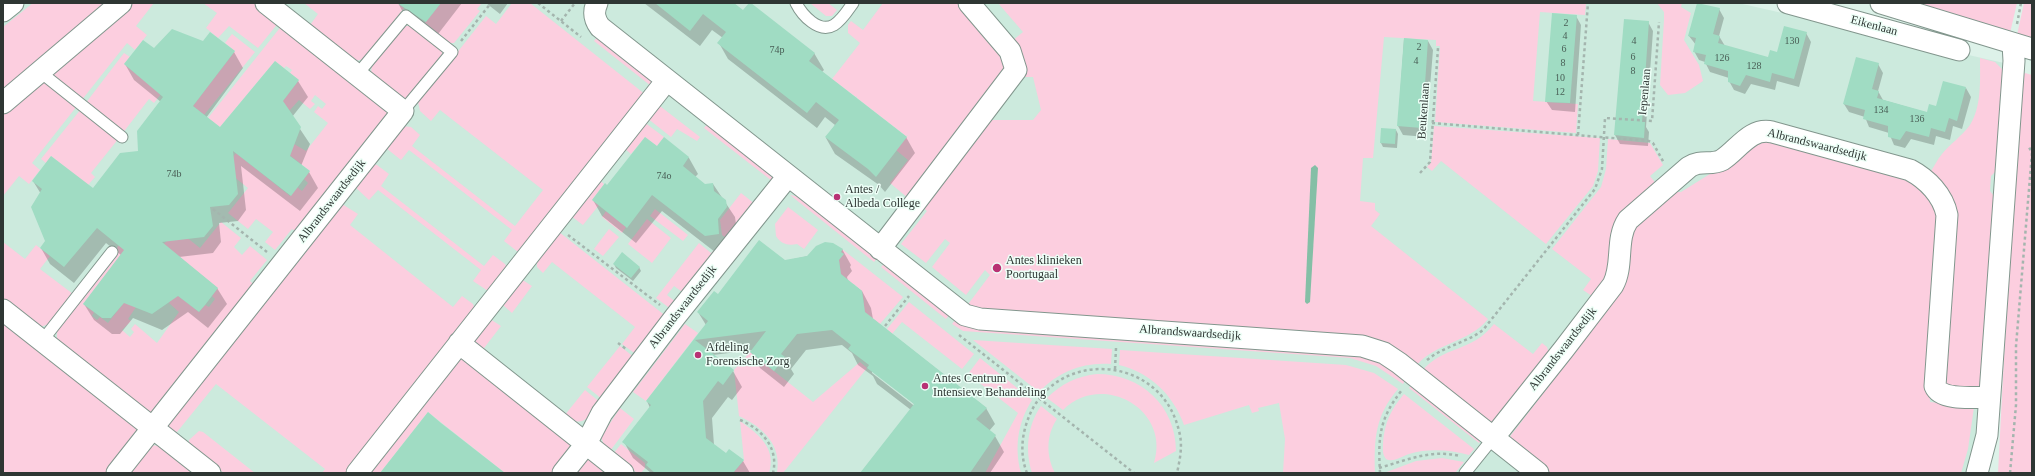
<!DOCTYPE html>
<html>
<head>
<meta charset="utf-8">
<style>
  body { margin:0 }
  #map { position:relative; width:2035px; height:476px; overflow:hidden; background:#ddf2e9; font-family:"Times New Roman",serif }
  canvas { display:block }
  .frame { position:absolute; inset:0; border:4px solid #2e3633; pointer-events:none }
</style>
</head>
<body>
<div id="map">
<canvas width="2035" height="476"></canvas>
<div class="frame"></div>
</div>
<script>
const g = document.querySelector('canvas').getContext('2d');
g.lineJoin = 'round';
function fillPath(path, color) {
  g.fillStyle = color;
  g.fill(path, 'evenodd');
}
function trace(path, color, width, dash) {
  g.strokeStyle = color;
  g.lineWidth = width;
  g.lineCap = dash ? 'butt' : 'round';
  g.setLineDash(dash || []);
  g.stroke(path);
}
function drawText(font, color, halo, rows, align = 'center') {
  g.font = font + ' "Times New Roman",serif';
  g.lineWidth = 3;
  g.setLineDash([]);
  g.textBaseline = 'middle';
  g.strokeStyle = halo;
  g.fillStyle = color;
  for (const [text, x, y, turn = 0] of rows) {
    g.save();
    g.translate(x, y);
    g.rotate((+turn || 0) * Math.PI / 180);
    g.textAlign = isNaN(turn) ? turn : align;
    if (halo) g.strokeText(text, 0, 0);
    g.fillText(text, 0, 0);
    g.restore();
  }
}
const built = new Path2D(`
  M 3,3 L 1738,3 L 2004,63 L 1978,473 L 3,473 Z`);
const green = new Path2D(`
  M 33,3 L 114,3 L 3,97 L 3,27 Z
  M 128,3 L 154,3 L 136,26 L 147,35 L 135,50 L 127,43 L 81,101 L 51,77 L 50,70 Z
  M 203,3 L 256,3 L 279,22 L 258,48 L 229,26 L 218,38 L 206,28 L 217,13 Z
  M 304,3 L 397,3 L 404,8 L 364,59 L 351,62 L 308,28 L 318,14 Z
  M 441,3 L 482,3 L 477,9 L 480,11 L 454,43 L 449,43 L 424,24 Z
  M 512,3 L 530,3 L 646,95 L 518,252 L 504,241 L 512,230 L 409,150 L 401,160 L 386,148 L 402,126 L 411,127 L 420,135 L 412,146 L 515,226 L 543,190 L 440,110 L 431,121 L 420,111 L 418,102 L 486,16 L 496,24 Z
  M 810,3 L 828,3 L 837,10 L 832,16 L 826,16 Z
  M 883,3 L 958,3 L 1006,58 L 1009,70 L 908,198 L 890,183 L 908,160 L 896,150 L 908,135 L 906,136 L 857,98 L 857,96 L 856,97 L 832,79 L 860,43 L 848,33 L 848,25 L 851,21 L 863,30 Z
  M 998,3 L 1586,3 L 1585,15 L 1540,12 L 1533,101 L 1578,104 L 1576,133 L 1435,122 L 1440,46 L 1436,46 L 1436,40 L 1384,37 L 1373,158 L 1363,158 L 1360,201 L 1375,203 L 1375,210 L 1380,214 L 1371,226 L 1488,319 C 1469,343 1436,342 1416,366 L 1399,353 L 980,311 L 966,307 L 990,275 L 985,270 L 966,295 L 932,267 L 950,243 L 945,239 L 926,263 L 901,244 L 927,211 L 920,205 L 988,120 L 1033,120 L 1041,110 L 1033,77 L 1024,77 L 1016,47 L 1012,41 L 1023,32 Z
  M 1657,3 L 1682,3 L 1681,7 L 1691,13 L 1684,40 L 1699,65 L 1703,81 L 1685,93 L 1668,95 L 1660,85 L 1664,20 L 1664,12 Z
  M 1911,3 L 2017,3 L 2010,33 Z
  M 2024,3 L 2032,3 L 2032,40 L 2017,35 Z
  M 283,24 L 390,111 L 298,233 L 292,229 L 275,250 L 265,242 L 273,232 L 256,219 L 248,229 L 228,213 L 248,188 L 218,164 L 230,160 L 236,153 L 290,196 L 297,187 L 302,191 L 308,183 L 304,179 L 310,171 L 283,150 L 294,144 L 306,151 L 328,123 L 314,112 L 318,106 L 322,109 L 326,104 L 315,95 L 311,101 L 315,104 L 310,109 L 299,100 L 290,110 L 278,107 L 299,80 L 290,73 L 292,70 L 286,66 L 284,68 L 275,61 L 220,127 L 208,118 Z
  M 405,26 L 412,26 L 442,51 L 443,58 L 406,99 L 402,100 L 371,74 L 372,63 Z
  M 232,34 L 255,52 L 204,115 L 193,106 L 235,51 L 225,43 Z
  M 598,36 L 654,81 L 651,86 L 594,41 Z
  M 124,53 L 130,57 L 124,64 L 161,94 L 154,103 L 149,99 L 122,134 L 85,104 Z
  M 1980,58 L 1995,62 L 2004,71 L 1998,169 L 1991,176 L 1990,191 L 1996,199 L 1981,385 L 1978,388 L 1945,388 L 1952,211 L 1929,175 C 1933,168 1937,160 1942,154 C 1950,144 1962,136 1970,125 C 1982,106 1980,79 1980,58 Z
  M 2025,73 L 2032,75 L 2032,473 L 1998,473 L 2017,107 L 2019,79 Z
  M 42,79 L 77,106 L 32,163 L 40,170 L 29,184 L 19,176 L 3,196 L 3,109 Z
  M 656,103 L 700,137 L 697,141 L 677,129 L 671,137 L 647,118 Z
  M 81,109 L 119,138 L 91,173 L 95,177 L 88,185 L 51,156 L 46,163 L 41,159 Z
  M 644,122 L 664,137 L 657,146 L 645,137 L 631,154 L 624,148 Z
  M 708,123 L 772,173 L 772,181 L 704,128 Z
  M 1434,126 L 1600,138 L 1598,171 L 1593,186 L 1546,244 L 1441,161 L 1432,171 L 1427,167 L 1431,162 Z
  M 1756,138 L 1908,174 L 1939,205 L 1929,380 L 1930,402 L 1974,407 L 1968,449 L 1961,473 L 1551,473 L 1508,439 L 1579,347 L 1578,344 L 1636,221 L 1670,192 L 1681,192 L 1726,164 Z
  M 1608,139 L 1650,143 L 1663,165 L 1650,176 L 1657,185 L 1624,212 L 1614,223 L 1610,276 L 1592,296 L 1583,290 L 1591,279 L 1552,249 L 1601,187 L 1606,169 Z
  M 373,164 L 377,165 L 389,174 L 381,186 L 484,266 L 493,255 L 505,264 L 507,268 L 488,291 L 473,281 L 481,270 L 378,190 L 369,200 L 355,187 Z
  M 599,180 L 604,184 L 592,200 L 599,205 L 583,225 L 571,216 Z
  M 741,193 L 755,204 L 727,239 L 722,235 L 720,220 Z
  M 790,195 L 800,197 L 878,257 L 874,262 Z
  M 342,204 L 358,214 L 350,225 L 453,307 L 462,296 L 473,304 L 475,310 L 348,473 L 322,473 L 325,469 L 216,384 L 177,432 L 169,429 L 168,425 Z
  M 788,207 L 818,230 L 804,249 L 797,244 C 788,246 781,244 776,236 L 775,224 Z
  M 655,209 L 688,235 L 683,241 L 650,216 Z
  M 606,211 L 626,227 L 622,233 L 602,217 Z
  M 647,219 L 671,238 L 652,263 L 628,244 Z
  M 221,222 L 241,238 L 234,247 L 242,255 L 250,246 L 267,260 L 250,281 L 256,286 L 152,413 L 148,413 L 57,343 L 57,329 L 119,245 L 125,250 L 83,304 L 94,312 L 92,316 L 97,320 L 100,317 L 108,323 L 129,296 L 136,307 L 128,319 L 131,321 L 122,330 L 130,337 L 134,332 L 131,329 L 135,324 L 157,343 L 179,312 L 169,303 L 170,302 L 166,298 L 172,291 L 199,312 L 205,305 L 209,307 L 215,299 L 212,296 L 218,288 L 163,245 L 170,237 L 171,225 L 200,248 Z
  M 609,229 L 619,237 L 603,256 L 594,249 Z
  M 559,232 L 667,317 L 637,355 L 622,344 L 635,327 L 552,262 L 543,273 L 537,267 L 537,261 Z
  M 3,242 L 25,259 L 36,245 L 50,256 L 40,269 L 73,294 L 49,324 L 37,328 L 3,301 Z
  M 699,243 L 711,253 L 714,250 L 717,253 L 685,294 L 674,286 L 667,295 L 677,303 L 672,310 L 656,298 Z
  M 842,249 L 903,297 L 880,324 L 857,311 L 864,302 L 862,291 L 854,284 L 842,287 L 839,260 Z
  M 885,263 L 950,314 L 946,319 L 881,267 Z
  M 521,279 L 532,286 L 512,313 L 504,306 L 502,302 Z
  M 909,302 L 974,354 L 962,369 L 902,322 L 892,334 L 887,329 Z
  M 490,319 L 501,326 L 481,352 L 471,338 Z
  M 956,319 L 1371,357 L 1406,379 L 1403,384 L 1376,366 L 1350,358 L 963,331 L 952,324 Z
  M 3,321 L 135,426 L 137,432 L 109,473 L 3,473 Z
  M 685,324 L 698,333 L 646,401 L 633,392 Z
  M 1494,324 L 1533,354 L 1542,343 L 1547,347 L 1549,353 L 1494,425 L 1422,371 C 1444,345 1471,353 1494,324 Z
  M 973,340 L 1112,349 L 1111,364 C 1083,362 1059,371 1039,392 Z
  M 620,346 L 635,358 L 602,399 L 587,387 Z
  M 1120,350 L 1346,365 L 1374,373 L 1398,389 C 1375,416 1374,439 1375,473 L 1283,473 L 1285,439 L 1279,403 L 1258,408 L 1259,411 L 1252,413 L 1249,405 L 1184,425 C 1174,396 1150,372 1119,365 Z
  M 750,352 L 813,402 L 860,362 L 867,368 L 783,473 L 777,473 C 782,445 763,427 739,416 L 734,370 Z
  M 459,356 L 573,445 L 556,473 L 505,473 L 428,412 L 380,473 L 365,473 Z
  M 980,358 L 1032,400 C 1018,422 1014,447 1021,473 L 985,473 L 1018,413 L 968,374 Z
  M 1097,374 C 1141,374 1176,406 1176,451 L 1154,463 C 1171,409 1102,371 1063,410 L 1047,398 C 1061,384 1077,376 1097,374 Z
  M 1412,384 L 1482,438 L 1479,443 L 1409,388 Z
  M 585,390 L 600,402 C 588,417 584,429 564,416 Z
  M 1404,394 L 1474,449 L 1469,455 C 1450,450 1429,448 1409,454 C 1402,456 1393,463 1386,459 C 1382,454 1383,449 1383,443 C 1384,424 1391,409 1404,394 Z
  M 1041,406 L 1057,419 C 1046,435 1046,456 1055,473 L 1032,473 C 1025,451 1027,426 1041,406 Z
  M 620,408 L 634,419 L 610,451 L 604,445 L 601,437 Z
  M 740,421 C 758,434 777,448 769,473 L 733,473 L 744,460 Z
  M 199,431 L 203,432 L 255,473 L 224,473 L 189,445 L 189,440 Z
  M 621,444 L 645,463 L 645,468 L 641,473 L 637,473 L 613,454 Z
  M 151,445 L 159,446 L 196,473 L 126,473 Z
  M 590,458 L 602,469 L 603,473 L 572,473 L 581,460 Z
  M 1442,458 L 1464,462 L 1455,473 L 1384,473 L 1416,461 Z`);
const water = new Path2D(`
  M 1315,165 L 1318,168 L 1310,302 L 1307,304 L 1305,302 L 1311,168 Z`);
const shadow = new Path2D(`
  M 398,3 L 462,3 L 435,38 L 406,18 Z
  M 486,3 L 508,3 L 500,14 Z
  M 644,3 L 733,3 L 743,11 L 814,53 L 824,70 L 822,72 L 906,137 L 915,153 L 885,192 L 879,185 L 835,154 L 826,138 L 835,125 L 825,117 L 817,128 L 728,59 L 719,43 L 723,38 L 712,30 L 700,46 Z
  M 1719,9 L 1724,18 L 1719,36 L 1725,46 L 1769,58 L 1806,33 L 1811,42 L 1799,87 L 1777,81 L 1775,90 L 1751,84 L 1745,94 L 1734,90 L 1729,81 L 1729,78 L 1710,72 L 1705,62 L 1699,60 L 1694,51 L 1696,45 L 1689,36 Z
  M 1576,16 L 1581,25 L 1575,112 L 1552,110 L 1546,101 Z
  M 1648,22 L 1653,31 L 1646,127 L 1649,132 L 1648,146 L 1620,144 L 1615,135 Z
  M 1404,39 L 1428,41 L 1433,50 L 1426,137 L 1403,135 L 1398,126 Z
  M 203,42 L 234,52 L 243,68 L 206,118 L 220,129 L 275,62 L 298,81 L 308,97 L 292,117 L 310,144 L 301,166 L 309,172 L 318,188 L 300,211 L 241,166 L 246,210 L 238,221 L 219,223 L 221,242 L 213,253 L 179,257 L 217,288 L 227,304 L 208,328 L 188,312 L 162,330 L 133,318 L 120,334 L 112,334 L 94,320 L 84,304 L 121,255 L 106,243 L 74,283 L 50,264 L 41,248 L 47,241 L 41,194 L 33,181 L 93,189 L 139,152 L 161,102 L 134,80 L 125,64 L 154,50 Z
  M 1878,64 L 1883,73 L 1878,91 L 1883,100 L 1928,113 L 1966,88 L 1971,97 L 1962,129 L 1953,126 L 1950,140 L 1936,136 L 1934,145 L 1911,139 L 1905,148 L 1894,145 L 1889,133 L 1869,127 L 1865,117 L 1849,112 L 1844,104 Z
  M 1396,130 L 1398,134 L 1397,148 L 1383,147 L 1381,143 Z
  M 664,139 L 689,158 L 698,174 L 695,177 L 705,185 L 713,184 L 735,217 L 736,224 L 726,236 L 728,250 L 715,252 L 662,211 L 636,243 L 602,216 L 593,200 L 657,148 Z
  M 842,249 L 851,265 L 850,267 L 852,271 L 847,277 L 848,281 L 862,291 L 871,308 L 873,319 L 986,408 L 995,424 L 989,431 L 995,436 L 1004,452 L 990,473 L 861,473 L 911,410 L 877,384 L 873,376 L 858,365 L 852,353 L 842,345 L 806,350 L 791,369 L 794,374 L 784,387 L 760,368 L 751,352 L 753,350 L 713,355 L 733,371 L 742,387 L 732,400 L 728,397 L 712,418 L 714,445 L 726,454 L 743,461 L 750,473 L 651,473 L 633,458 L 624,442 L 650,408 L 647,401 L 706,325 L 698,312 L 718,295 L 784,261 ZM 872,370 L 918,407 L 917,408 L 872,373 Z
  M 614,264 L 639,267 L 641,271 L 633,281 L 616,268 Z`);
const building = new Path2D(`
  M 397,3 L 441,3 L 426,22 Z
  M 655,3 L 734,3 L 743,10 L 749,3 L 751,3 L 815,53 L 809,61 L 907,137 L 876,177 L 868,169 L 825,137 L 839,120 L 816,102 L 807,113 L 717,43 L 726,32 L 703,14 L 690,31 Z
  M 1697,3 L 1720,8 L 1713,34 L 1720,36 L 1718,43 L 1768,57 L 1770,50 L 1777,52 L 1784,26 L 1807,32 L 1794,79 L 1772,73 L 1770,82 L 1746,75 L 1740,86 L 1728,82 L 1728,71 L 1704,64 L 1706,55 L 1693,52 L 1696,38 L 1688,36 Z
  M 1552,13 L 1577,15 L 1570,103 L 1545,102 Z
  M 1624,19 L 1649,21 L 1642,122 L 1645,122 L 1644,138 L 1614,135 Z
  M 172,29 L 203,41 L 210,32 L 235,51 L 193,106 L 220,127 L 275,61 L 299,80 L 283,101 L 301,127 L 290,156 L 310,171 L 291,196 L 233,151 L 238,194 L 229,205 L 210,207 L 213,226 L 204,237 L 162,242 L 218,288 L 205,305 L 199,312 L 178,296 L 152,314 L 124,303 L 111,318 L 102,318 L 83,304 L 124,250 L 97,228 L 64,267 L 40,248 L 45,241 L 31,207 L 42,189 L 32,181 L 51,156 L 93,188 L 120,153 L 138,151 L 137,131 L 163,97 L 124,64 L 143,40 L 154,48 Z
  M 1404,38 L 1428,40 L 1422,128 L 1397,126 Z
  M 1856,57 L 1879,63 L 1872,89 L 1879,91 L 1877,98 L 1927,112 L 1929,104 L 1936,106 L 1943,81 L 1966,87 L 1957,121 L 1949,118 L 1945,132 L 1931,128 L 1929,137 L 1906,131 L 1900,140 L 1888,137 L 1888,126 L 1863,119 L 1865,110 L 1843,104 Z
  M 1381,128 L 1396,129 L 1395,144 L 1380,143 Z
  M 645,137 L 657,146 L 664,137 L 689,157 L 683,166 L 705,184 L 713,183 L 714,191 L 726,200 L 727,207 L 718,219 L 719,234 L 705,236 L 652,195 L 627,228 L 592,200 L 605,183 L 607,185 Z
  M 759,240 L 785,260 L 807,256 L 816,246 L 825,242 L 833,243 L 843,249 L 841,252 L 844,254 L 839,260 L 841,274 L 862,291 L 865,312 L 987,408 L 976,419 L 996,435 L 970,473 L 860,473 L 914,404 L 867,368 L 869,365 L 848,349 L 851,345 L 832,330 L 797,334 L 781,354 L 785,357 L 774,371 L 750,352 L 766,331 L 695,340 L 734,370 L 723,385 L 718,381 L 703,401 L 706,438 L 726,453 L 729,449 L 744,460 L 733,473 L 655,473 L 646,465 L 648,462 L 622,442 L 651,405 L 646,401 L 708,321 L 697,312 L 714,291 L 718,294 Z
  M 622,252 L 640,267 L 631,278 L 613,264 Z
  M 428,412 L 441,423 L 505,473 L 380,473 Z`);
const path = new Path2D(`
  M 538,3 L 581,37
  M 561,21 L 575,3
  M 2017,24 L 2021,3
  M 461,41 L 491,3
  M 1432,123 L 1649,141 L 1653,143 L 1664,163
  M 1578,135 L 1588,3
  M 1420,173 L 1430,162 L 1438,48
  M 213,209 L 267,252
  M 568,235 L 660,305
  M 885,326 L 909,296
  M 959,335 L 1134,473
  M 618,343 L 626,349
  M 1427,360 C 1444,346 1466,343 1483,330 L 1595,189 L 1602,169 L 1605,118 L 1652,121 L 1659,22
  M 1115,369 L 1116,348
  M 740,420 C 762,429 779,448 773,473
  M 1379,468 C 1407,460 1431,449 1460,456
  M 1027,473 C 1021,458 1021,441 1026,425 C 1049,347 1161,352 1179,431 C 1183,445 1180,459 1177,473
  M 1380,473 C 1378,437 1379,419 1402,390
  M 2010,473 L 2016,405 L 2016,346 L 2032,153 L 2028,145`);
const service = new Path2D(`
  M 796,3 C 802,15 819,34 834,25 C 842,20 848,10 853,3
  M 39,71 L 122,137
  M 356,76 L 406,16 L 452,52 L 403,111
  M 42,341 L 112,252
  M 1465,473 L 1494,437`);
const minor = new Path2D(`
  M 597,3 C 593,12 594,19 600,27 L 965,315 L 980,319 L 1362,346 L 1384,353 L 1399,363 L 1538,473
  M 1788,3 L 1959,50
  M 1881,3 L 2032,49
  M 3,11 L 13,3
  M 3,103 L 121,3
  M 880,249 L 1016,70 L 1010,51 L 969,3
  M 3,310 L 210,473
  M 459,343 L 623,473
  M 1494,437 L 1564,349 L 1613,285 C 1624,265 1615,239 1628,220 L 1689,167 C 1701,159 1711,166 1722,160 C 1738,150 1750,127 1772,132 L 1910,170 C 1927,179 1943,195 1947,215 L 1935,386 C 1941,401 1975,397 1989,397
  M 117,473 L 403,111 L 266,3
  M 357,473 L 667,80
  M 563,473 L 586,444 L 602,413 L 675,317 L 788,176
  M 1977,473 L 1987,435 L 2014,61 L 2013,44`);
const markers = [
  [837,197,4,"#b83274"],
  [997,268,5,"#b83274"],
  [698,355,4,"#b83274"],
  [925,386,4,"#b83274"]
];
const numberNames = [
  ["2",1566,23],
  ["4",1565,36],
  ["4",1634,41],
  ["130",1792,41],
  ["2",1419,47],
  ["6",1564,49],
  ["74p",777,50],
  ["6",1633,57],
  ["126",1722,58],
  ["4",1416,61],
  ["8",1563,63],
  ["128",1754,66],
  ["8",1633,71],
  ["10",1560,78],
  ["12",1560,92],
  ["134",1881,110],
  ["136",1917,119],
  ["74b",174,174],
  ["74o",664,176]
];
const streetNames = [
  ["Eikenlaan",1874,26,15],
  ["Iepenlaan",1645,92,-85],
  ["Beukenlaan",1424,111,-86],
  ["Albrandswaardsedijk",1817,145,14],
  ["Albrandswaardsedijk",332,201,-52],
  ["Albrandswaardsedijk",683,307,-52],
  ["Albrandswaardsedijk",1190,333,4],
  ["Albrandswaardsedijk",1563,349,-52]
];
const poiNames = [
  ["Antes /",845,190],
  ["Albeda College",845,204],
  ["Antes klinieken",1006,261],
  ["Poortugaal",1006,275],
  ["Afdeling",706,348],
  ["Forensische Zorg",706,362],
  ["Antes Centrum",933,379],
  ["Intensieve Behandeling",933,393]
];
fillPath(built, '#cceadd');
fillPath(green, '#fccedf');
fillPath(water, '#84bfa6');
fillPath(shadow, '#0003');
fillPath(building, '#a0dcc3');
trace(service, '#82968d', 13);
trace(minor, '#82968d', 23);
trace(path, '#a4b5ae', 2.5, [3, 3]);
trace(service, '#fff', 11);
trace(minor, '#fff', 21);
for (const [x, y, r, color] of markers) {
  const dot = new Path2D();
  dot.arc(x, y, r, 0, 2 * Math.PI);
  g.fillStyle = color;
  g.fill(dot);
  trace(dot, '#edfff7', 1.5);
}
drawText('10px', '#4a6057', null, numberNames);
drawText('12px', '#2e3633', '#edfff7', streetNames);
drawText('12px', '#2e3633', '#edfff7', poiNames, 'left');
</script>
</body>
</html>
